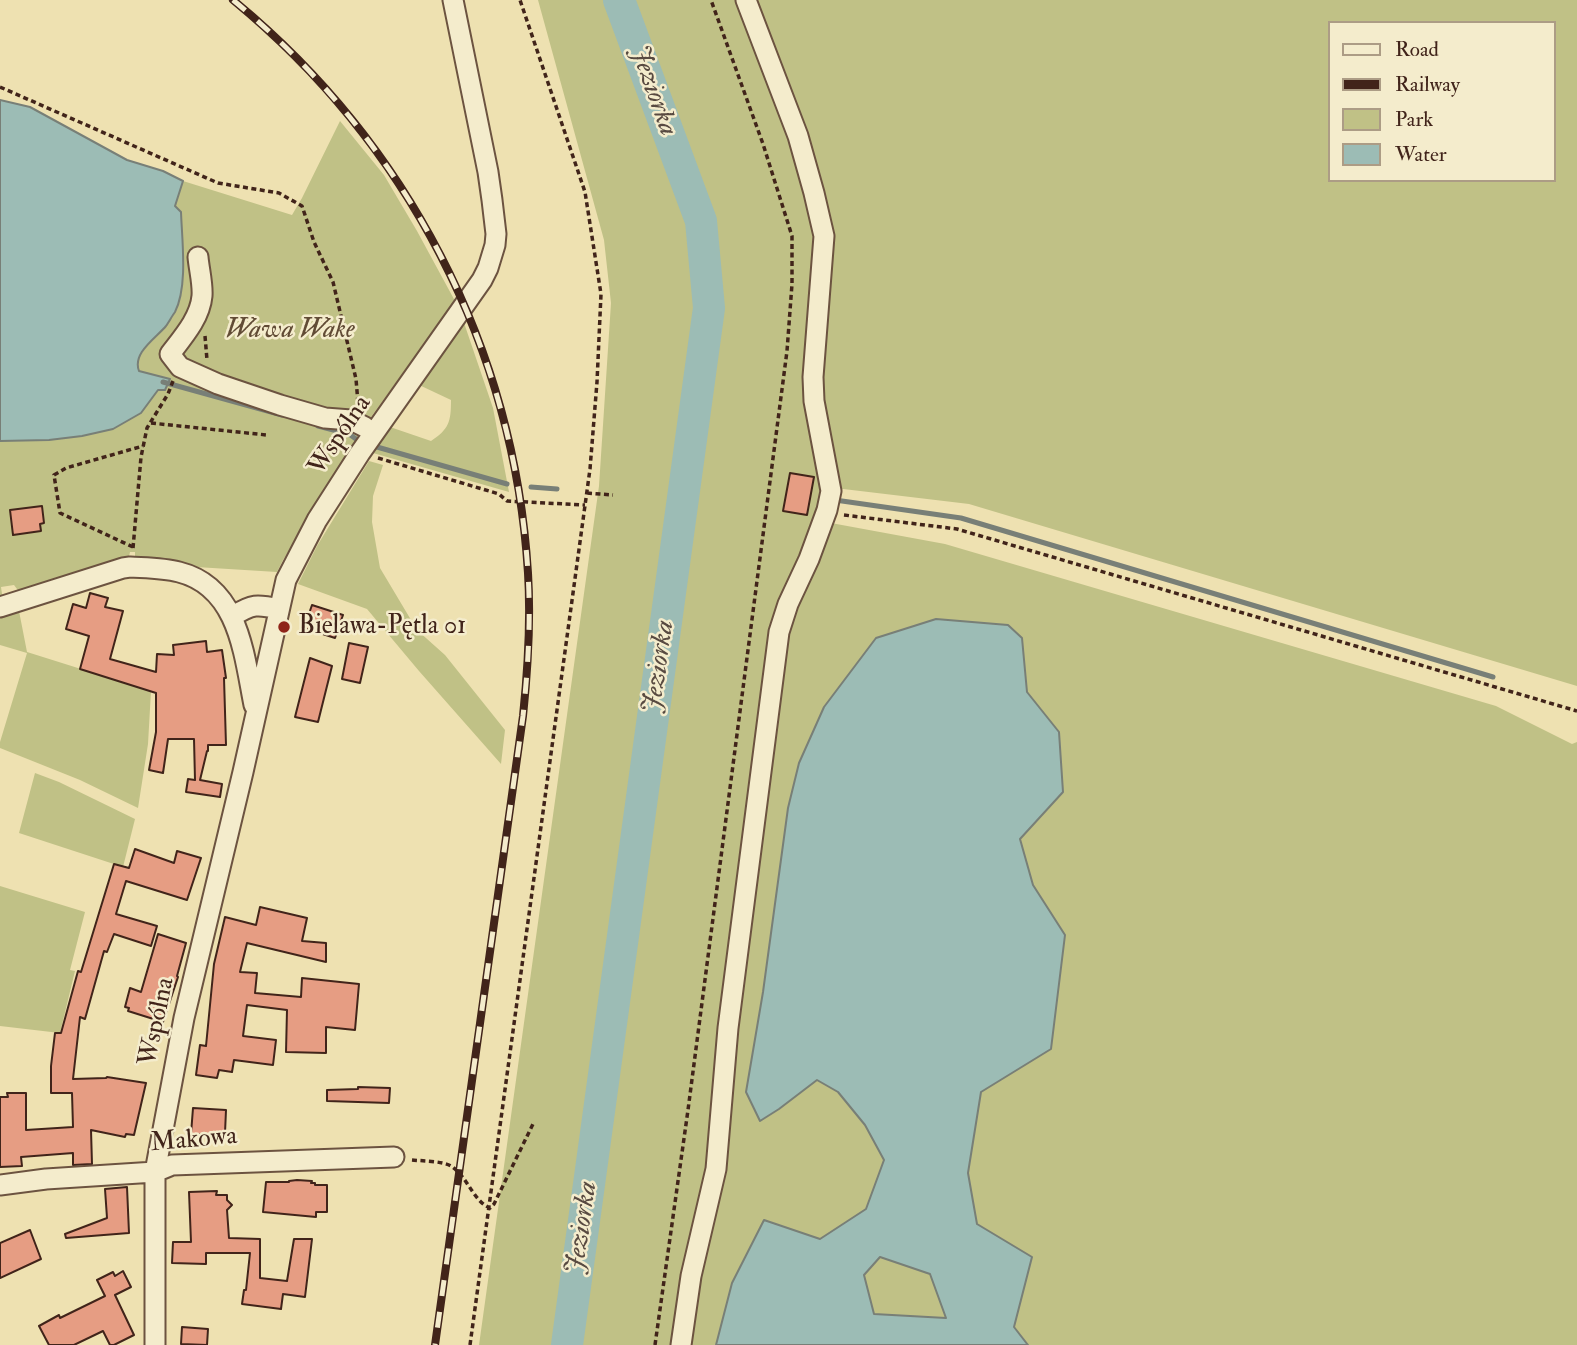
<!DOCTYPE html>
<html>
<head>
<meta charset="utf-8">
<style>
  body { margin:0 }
  #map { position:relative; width:1577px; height:1345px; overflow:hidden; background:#eee1b1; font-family:"IM FELL Double Pica",serif }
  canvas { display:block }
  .legend { position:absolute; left:1328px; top:21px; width:228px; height:161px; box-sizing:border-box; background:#f4eccc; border:2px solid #ac9c85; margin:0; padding:9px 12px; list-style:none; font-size:21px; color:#41241a }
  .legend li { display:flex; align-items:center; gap:14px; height:35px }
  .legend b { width:35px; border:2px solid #ac9c85 }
</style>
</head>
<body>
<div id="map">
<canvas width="1577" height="1345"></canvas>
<ul class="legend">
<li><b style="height:9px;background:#f4eccc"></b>Road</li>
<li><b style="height:9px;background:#41241a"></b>Railway</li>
<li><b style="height:19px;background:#c0c186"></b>Park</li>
<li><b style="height:19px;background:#9cbcb5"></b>Water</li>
</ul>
</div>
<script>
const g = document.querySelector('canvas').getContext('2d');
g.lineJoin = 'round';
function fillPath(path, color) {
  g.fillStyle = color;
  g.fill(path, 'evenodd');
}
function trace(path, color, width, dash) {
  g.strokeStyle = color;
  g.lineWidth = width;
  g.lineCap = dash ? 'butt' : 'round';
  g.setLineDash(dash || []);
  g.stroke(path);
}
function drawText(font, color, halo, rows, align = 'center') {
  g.font = font + ' "IM FELL Double Pica",serif';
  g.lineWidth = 5;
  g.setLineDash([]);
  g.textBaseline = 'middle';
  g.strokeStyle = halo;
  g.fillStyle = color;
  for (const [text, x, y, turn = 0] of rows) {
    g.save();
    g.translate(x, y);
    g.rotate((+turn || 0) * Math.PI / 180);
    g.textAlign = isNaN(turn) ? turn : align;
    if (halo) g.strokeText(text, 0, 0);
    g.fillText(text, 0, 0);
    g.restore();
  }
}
const green = new Path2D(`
  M 538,0 L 1577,0 L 1577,686 L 969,504 L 835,488 L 831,523 L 945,544 L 1496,706 L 1572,744 L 1577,742 L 1577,1345 L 479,1345 L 599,486 L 611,303 L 604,240 ZM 1330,23 L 1554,23 L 1554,180 L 1330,180 Z
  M 340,121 L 384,175 L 417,231 L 455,301 L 371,417 L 283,560 L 277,572 L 180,566 L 135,561 L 135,552 L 130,552 L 128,561 L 23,597 L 14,585 L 1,587 L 2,594 L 7,600 L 0,601 L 0,441 L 49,440 L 82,436 L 113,429 L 141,413 L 158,389 L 147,373 L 138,371 L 137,366 L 140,354 L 167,325 L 177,309 L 181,293 L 182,275 L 181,213 L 175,206 L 183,181 L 292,215 L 302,198 Z
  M 462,317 L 493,408 L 509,492 L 373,453 L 390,427 L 431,441 C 449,429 451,422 451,400 L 417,384 Z
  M 369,461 L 383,465 L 373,496 L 372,522 L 380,568 L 417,630 L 445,655 L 505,730 L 501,764 L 419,671 L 367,609 L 298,584 L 317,546 Z
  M 19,611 L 27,652 L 151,691 L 148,744 L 138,808 L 80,780 L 0,748 L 0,742 L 27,653 L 0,645 L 0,618 Z
  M 35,773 L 59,782 L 135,819 L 123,867 L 19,833 Z
  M 0,886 L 85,912 L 70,970 L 75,971 L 60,1033 L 0,1026 Z`);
const water = new Path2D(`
  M 0,100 L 30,107 L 127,160 L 163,171 L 183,181 L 175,206 L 181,212 C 182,241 188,286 175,312 C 172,316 169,322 166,326 C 156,338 132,353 139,371 L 170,379 L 165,390 L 158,390 L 141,413 L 113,429 L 82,436 L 49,440 L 0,441 Z
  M 936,619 L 1008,625 L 1022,638 L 1027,692 L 1059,732 L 1063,792 L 1020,839 L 1033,885 L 1065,935 L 1051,1049 L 981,1092 L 968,1173 L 977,1224 L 1032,1257 L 1014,1327 L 1028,1345 L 716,1345 L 732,1283 L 764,1220 L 820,1239 L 866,1209 L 884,1160 L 865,1125 L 838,1092 L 817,1080 L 779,1109 L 760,1121 L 746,1092 L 763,992 L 788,808 L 799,763 L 824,707 L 876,638 ZM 880,1257 L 930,1274 L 946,1318 L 874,1314 L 864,1275 Z`);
const stream = new Path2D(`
  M 163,382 L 282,415
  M 318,426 L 349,434 L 356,439
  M 377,447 L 507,484
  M 531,487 L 557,489
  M 835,500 L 961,518 L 1493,677`);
const river = new Path2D(`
  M 567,1345 L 709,308 L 701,221 L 619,0`);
const building = new Path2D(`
  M 790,473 L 814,477 L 807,515 L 783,511 Z
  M 42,506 L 44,523 L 40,524 L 41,531 L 13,535 L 10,510 Z
  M 90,593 L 108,598 L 105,607 L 123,611 L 110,659 L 156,672 L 157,654 L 174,655 L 173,645 L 206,641 L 207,652 L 222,650 L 226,678 L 224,678 L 226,745 L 208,745 L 208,751 L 207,751 L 200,780 L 222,784 L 220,797 L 186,792 L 188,779 L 195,780 L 194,739 L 168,739 L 163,773 L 149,770 L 156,732 L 156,693 L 80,669 L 89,636 L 66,629 L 73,604 L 86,608 Z
  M 312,605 L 343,615 L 335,638 L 304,628 Z
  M 349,643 L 368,647 L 360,683 L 342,679 Z
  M 310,658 L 332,666 L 318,722 L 295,717 Z
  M 135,849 L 174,863 L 177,851 L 201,858 L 187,900 L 126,881 L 116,914 L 157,926 L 151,946 L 114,934 L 107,952 L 104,951 L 85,1019 L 80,1017 L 73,1079 L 106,1078 L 107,1077 L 146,1083 L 134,1135 L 126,1134 L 125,1137 L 91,1130 L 92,1164 L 73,1165 L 73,1153 L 21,1157 L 22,1166 L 0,1167 L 0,1097 L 8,1097 L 7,1093 L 26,1093 L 26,1130 L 73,1127 L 72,1093 L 51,1093 L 51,1066 L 55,1033 L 61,1033 L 78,971 L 81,972 L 114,864 L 129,868 Z
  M 260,907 L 307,918 L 302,941 L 326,943 L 326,962 L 247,943 L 240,972 L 257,973 L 255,993 L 301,997 L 302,978 L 359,984 L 355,1030 L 326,1027 L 326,1053 L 286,1052 L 287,1010 L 247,1005 L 243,1036 L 276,1040 L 273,1065 L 234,1060 L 232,1072 L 219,1070 L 217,1078 L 196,1075 L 200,1045 L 206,1046 L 214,964 L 225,917 L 256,925 Z
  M 158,934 L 186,943 L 177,976 L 178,977 L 163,1022 L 128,1011 L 129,1008 L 125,1007 L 130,988 L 141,992 Z
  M 358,1087 L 390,1088 L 389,1103 L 327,1101 L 327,1090 L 358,1089 Z
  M 193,1108 L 226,1110 L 225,1133 L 213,1133 L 213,1135 L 191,1134 Z
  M 297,1180 L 312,1181 L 311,1183 L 315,1183 L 315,1185 L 327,1185 L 327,1212 L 316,1212 L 316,1217 L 263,1212 L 266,1182 L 289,1182 L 289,1181 Z
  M 127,1187 L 129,1233 L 66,1238 L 65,1234 L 107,1218 L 105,1189 Z
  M 217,1191 L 216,1195 L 227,1195 L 227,1200 L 232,1205 L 227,1210 L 229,1238 L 260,1239 L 260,1278 L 287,1281 L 294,1239 L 312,1239 L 305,1297 L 283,1294 L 281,1309 L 242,1304 L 244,1290 L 246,1290 L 250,1253 L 206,1253 L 206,1264 L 172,1263 L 173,1242 L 191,1242 L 189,1192 Z
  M 30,1230 L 41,1259 L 0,1278 L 0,1243 Z
  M 123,1271 L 131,1287 L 115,1295 L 134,1335 L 114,1345 L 110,1345 L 103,1331 L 74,1345 L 49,1345 L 39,1326 L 59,1315 L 60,1318 L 105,1296 L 97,1280 L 113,1272 L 115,1276 Z
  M 182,1327 L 208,1329 L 207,1345 L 181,1344 Z`);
const path = new Path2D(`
  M 0,87 L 218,183 L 279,193 L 302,206 L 314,242 L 333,282 L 356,379 L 358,403
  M 205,336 L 207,360
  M 151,423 L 267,435
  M 378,458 L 499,494 L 507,501 L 585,505
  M 587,493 L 613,495
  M 844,515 L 957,529 L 1577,711
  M 133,547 L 60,513 L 54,475 L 66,468 L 143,446
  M 133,548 L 141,457 L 147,428 L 168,394 L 173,381
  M 412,1160 C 422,1161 443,1161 451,1166 C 468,1177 473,1201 490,1208 L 494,1204 L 533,1124
  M 470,1345 L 590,469 L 597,382 L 601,294 L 585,192 L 520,0
  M 655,1345 L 688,1110 L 787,351 L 792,284 L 792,236 L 763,144 L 711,0`);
const minor = new Path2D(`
  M 198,257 C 199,269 203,284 202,296 C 200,318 183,337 170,354 L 180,367 L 218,384 L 280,405 L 325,418 L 351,420 L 365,427
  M 0,607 L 123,568 L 130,567 C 146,568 164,568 179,572 C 239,587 244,655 254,705
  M 233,616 C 252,604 257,604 279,609
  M 0,1185 L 46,1179 L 155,1172 L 172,1165 L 394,1157
  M 155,1345 L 155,1172 L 184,1018 L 243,772 L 286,580 L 317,520 L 360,453 L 482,280 L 488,268 L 495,245 L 496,234 L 492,200 L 488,172 L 453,0
  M 681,1345 L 691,1276 L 716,1169 L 728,1028 L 779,632 L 788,604 L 809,559 L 827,510 L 831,491 L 814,401 L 813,377 L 824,236 L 814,193 L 798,136 L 746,0`);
const rail = new Path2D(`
  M 233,0 C 407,143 514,347 528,573 C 531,621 528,668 523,716 L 435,1345`);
const markers = [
  [284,627,7,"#8f2418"]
];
const parkNames = [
  ["Wawa Wake",290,331]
];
const streetNames = [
  ["Wspólna",341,436,-56],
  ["Wspólna",158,1022,-78],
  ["Makowa",194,1141,-5]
];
const poiNames = [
  ["Bielawa-Pętla 01",298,627]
];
const waterNames = [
  ["Jeziorka",652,91,70],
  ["Jeziorka",660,667,-82],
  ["Jeziorka",583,1228,-82]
];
fillPath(green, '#c0c186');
fillPath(water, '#9cbcb5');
trace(water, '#787f77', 2);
trace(stream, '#787f77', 5);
trace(river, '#9cbcb5', 32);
fillPath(building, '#e69d83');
trace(building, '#41241a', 2);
trace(minor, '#6c5340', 23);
trace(path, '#41241a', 3.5, [5, 3.5]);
trace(minor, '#f4eccc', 19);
trace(rail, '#41241a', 8);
trace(rail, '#f4eccc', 5, [16]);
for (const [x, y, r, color] of markers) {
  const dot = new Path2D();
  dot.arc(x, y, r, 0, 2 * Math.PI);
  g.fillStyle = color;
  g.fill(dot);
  trace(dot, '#f4eccc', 2.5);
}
drawText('italic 26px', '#614b35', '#f4eccc', parkNames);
drawText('26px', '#41241a', '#f4eccc', streetNames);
drawText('26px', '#41241a', '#f4eccc', poiNames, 'left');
drawText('italic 28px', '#584a41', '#f4eccc', waterNames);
</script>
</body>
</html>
